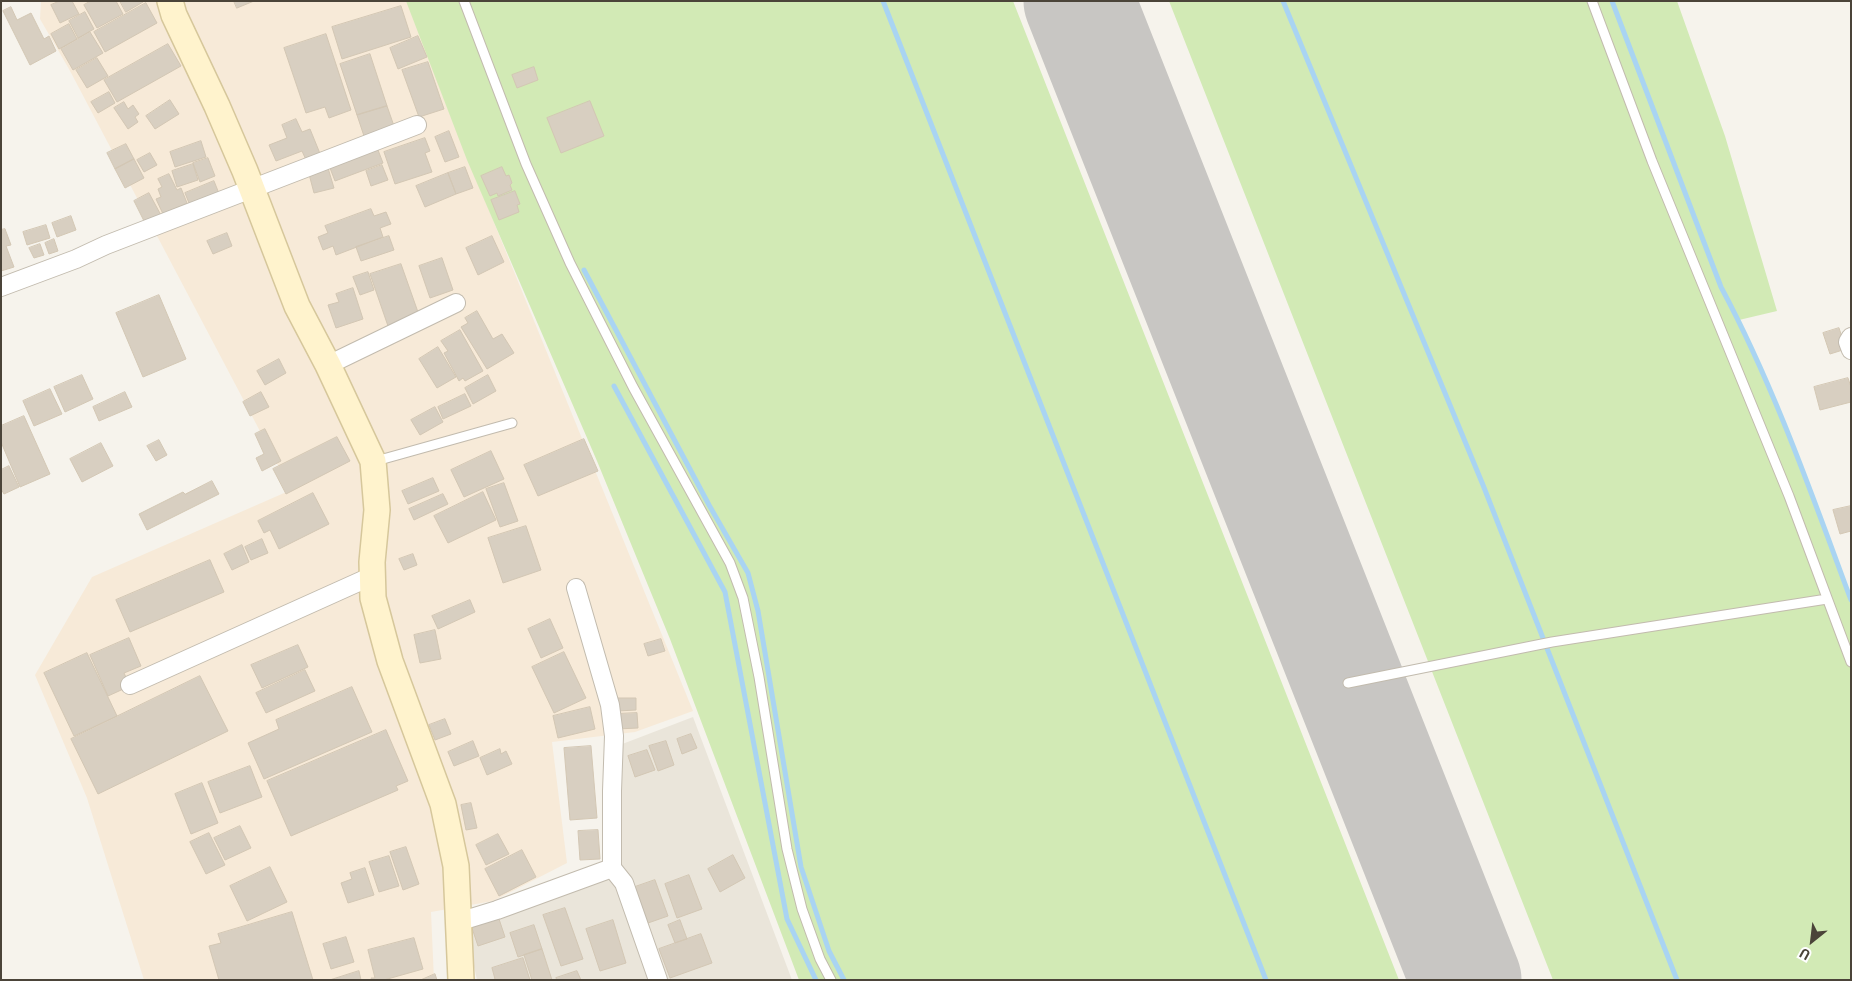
<!DOCTYPE html>
<html>
<head>
<meta charset="utf-8">
<style>
  body { margin:0 }
  #map { position:relative; width:1852px; height:981px; overflow:hidden; background:#f6f3ec; font-family:Roboto,sans-serif }
  canvas { display:block }
  .frame { position:absolute; inset:0; border:2px solid #4b4439; pointer-events:none }
  .north { position:absolute; left:1787px; top:916px; width:50px; height:50px; -webkit-text-stroke:4px #fff; paint-order:stroke; rotate:209deg; font-size:14px; font-weight:700; line-height:20px; text-align:center; color:#4b4439 }
  .north::after { content:''; display:block; margin:auto; width:18px; height:22px; background:#4b4439; clip-path:polygon(50% 0,100% 100%,50% 72%,0 100%) }
</style>
</head>
<body>
<div id="map">
<canvas width="1852" height="981"></canvas>
<div class="frame"></div>
<div class="north">U</div>
</div>
<script>
const g = document.querySelector('canvas').getContext('2d');
g.lineJoin = 'round';
function fillPath(path, color) {
  g.fillStyle = color;
  g.fill(path, 'evenodd');
}
function trace(path, color, width, dash) {
  g.strokeStyle = color;
  g.lineWidth = width;
  g.lineCap = dash ? 'butt' : 'round';
  g.setLineDash(dash || []);
  g.stroke(path);
}
const residential = new Path2D(`
  M 693,717 L 792,980 L 477,980 L 464,920 L 604,862 L 604,751 Z`);
const commercial = new Path2D(`
  M 41,1 L 407,1 L 451,117 L 693,711 L 635,732 L 552,742 L 567,863 L 493,901 L 431,912 L 434,980 L 144,980 L 87,798 L 35,675 L 92,577 L 291,490 L 69,69 L 40,19 Z`);
const green = new Path2D(`
  M 406,1 L 1013,1 L 1399,980 L 799,980 L 670,639 L 597,461 L 467,160 Z
  M 1169,1 L 1677,1 L 1725,136 L 1777,311 L 1739,320 L 1798,459 L 1851,600 L 1851,980 L 1553,980 Z`);
const stream = new Path2D(`
  M 883,1 L 1266,980
  M 1283,1 L 1483,485 L 1677,980
  M 1612,1 L 1721,287 C 1774,386 1812,495 1851,600
  M 584,270 L 709,505 L 748,573 L 758,611 L 801,867 L 829,951 L 844,980
  M 614,386 L 725,592 L 787,919 L 816,980`);
const runway = new Path2D(`
  M 1079,1 L 1466,980`);
const building = new Path2D(`
  M 60,1 L 72,1 L 79,14 L 60,23 L 51,5 Z
  M 91,1 L 116,1 L 123,14 L 97,28 L 84,5 Z
  M 120,1 L 142,1 L 143,2 L 126,12 Z
  M 234,1 L 254,1 L 237,8 Z
  M 146,3 L 157,23 L 105,52 L 94,32 Z
  M 401,6 L 411,37 L 342,59 L 332,27 Z
  M 11,7 L 17,20 L 31,13 L 44,39 L 49,36 L 56,51 L 30,65 L 3,11 Z
  M 85,12 L 94,29 L 78,38 L 69,21 Z
  M 69,24 L 77,39 L 59,49 L 51,34 Z
  M 90,32 L 103,53 L 73,70 L 61,49 Z
  M 326,34 L 351,110 L 329,118 L 325,107 L 306,113 L 284,48 Z
  M 418,36 L 427,57 L 398,69 L 390,48 Z
  M 168,44 L 181,66 L 117,102 L 104,80 Z
  M 370,54 L 387,106 L 357,115 L 340,64 Z
  M 97,58 L 108,76 L 87,88 L 76,70 Z
  M 428,62 L 444,109 L 419,117 L 402,70 Z
  M 534,67 L 538,80 L 517,88 L 512,75 Z
  M 109,92 L 115,103 L 98,113 L 91,102 Z
  M 170,100 L 179,114 L 155,129 L 146,116 Z
  M 590,101 L 604,136 L 561,153 L 547,118 Z
  M 124,102 L 128,109 L 133,105 L 139,114 L 135,117 L 138,122 L 128,129 L 114,108 Z
  M 387,106 L 394,126 L 364,136 L 357,115 Z
  M 296,119 L 302,132 L 310,129 L 321,156 L 307,162 L 302,151 L 276,161 L 269,145 L 287,138 L 282,125 Z
  M 449,131 L 459,157 L 445,162 L 435,137 Z
  M 425,138 L 430,151 L 425,153 L 432,172 L 395,184 L 384,152 Z
  M 201,141 L 206,157 L 175,167 L 170,152 Z
  M 126,144 L 134,159 L 115,169 L 107,153 Z
  M 378,150 L 383,163 L 335,181 L 330,168 Z
  M 150,153 L 157,165 L 144,172 L 137,160 Z
  M 208,158 L 215,176 L 200,182 L 193,163 Z
  M 134,159 L 144,178 L 125,188 L 115,169 Z
  M 193,164 L 198,180 L 177,187 L 172,171 Z
  M 382,165 L 388,180 L 371,186 L 366,171 Z
  M 465,167 L 473,188 L 456,194 L 448,173 Z
  M 502,167 L 506,176 L 509,175 L 512,183 L 510,185 L 512,190 L 498,196 L 497,193 L 490,196 L 481,176 Z
  M 328,168 L 334,188 L 314,193 L 309,174 Z
  M 448,173 L 456,194 L 425,207 L 416,186 Z
  M 169,174 L 177,190 L 181,188 L 187,203 L 163,214 L 156,199 L 161,197 L 158,189 L 162,187 L 158,179 Z
  M 214,181 L 220,196 L 191,208 L 185,193 Z
  M 515,191 L 520,204 L 517,205 L 519,212 L 499,220 L 491,200 Z
  M 149,193 L 162,217 L 146,225 L 134,201 Z
  M 371,209 L 374,216 L 386,212 L 391,224 L 380,228 L 383,237 L 336,255 L 333,246 L 323,250 L 318,237 L 328,233 L 325,226 Z
  M 71,216 L 76,230 L 57,237 L 52,223 Z
  M 46,225 L 50,238 L 27,245 L 23,232 Z
  M 5,229 L 11,245 L 6,246 L 14,267 L 1,271 L 1,230 Z
  M 227,233 L 232,246 L 213,254 L 207,241 Z
  M 389,236 L 394,250 L 361,261 L 356,247 Z
  M 492,236 L 504,262 L 478,275 L 466,248 Z
  M 54,239 L 58,251 L 49,254 L 45,243 Z
  M 40,244 L 44,255 L 34,258 L 29,248 Z
  M 442,258 L 453,290 L 430,298 L 419,266 Z
  M 401,264 L 419,315 L 388,326 L 370,274 Z
  M 368,272 L 374,290 L 360,295 L 353,277 Z
  M 353,288 L 363,319 L 336,328 L 328,305 L 339,302 L 336,294 Z
  M 159,295 L 186,359 L 143,377 L 116,313 Z
  M 477,311 L 493,339 L 502,334 L 514,353 L 487,369 L 461,327 L 468,323 L 465,318 Z
  M 1839,328 L 1846,349 L 1830,354 L 1823,333 Z
  M 460,330 L 483,371 L 465,381 L 463,378 L 459,381 L 444,353 L 448,351 L 441,341 Z
  M 438,347 L 456,377 L 437,388 L 419,359 Z
  M 279,359 L 286,373 L 265,385 L 257,371 Z
  M 82,375 L 93,399 L 65,412 L 54,387 Z
  M 488,375 L 496,391 L 473,404 L 465,388 Z
  M 1848,378 L 1851,387 L 1851,402 L 1820,410 L 1814,387 Z
  M 50,389 L 62,414 L 34,426 L 23,401 Z
  M 125,392 L 132,407 L 99,421 L 93,407 Z
  M 261,392 L 269,407 L 250,416 L 243,402 Z
  M 465,394 L 471,406 L 443,419 L 438,407 Z
  M 435,407 L 443,422 L 420,435 L 411,420 Z
  M 24,416 L 50,474 L 20,487 L 1,442 L 1,426 Z
  M 265,429 L 281,461 L 262,471 L 256,458 L 264,454 L 255,434 Z
  M 337,437 L 350,461 L 286,494 L 273,469 Z
  M 584,439 L 598,471 L 538,496 L 524,465 Z
  M 159,440 L 167,455 L 156,461 L 147,446 Z
  M 101,443 L 113,466 L 82,482 L 70,459 Z
  M 491,451 L 504,479 L 464,497 L 451,470 Z
  M 9,466 L 19,487 L 4,494 L 1,489 L 1,470 Z
  M 433,478 L 439,491 L 408,504 L 402,491 Z
  M 212,481 L 219,494 L 147,530 L 139,514 L 183,492 L 185,494 Z
  M 504,483 L 518,521 L 500,527 L 486,489 Z
  M 483,492 L 496,520 L 448,543 L 434,516 Z
  M 313,493 L 329,524 L 279,549 L 270,530 L 264,533 L 258,521 Z
  M 443,494 L 448,504 L 414,520 L 409,509 Z
  M 1851,506 L 1851,531 L 1840,534 L 1833,510 Z
  M 526,526 L 541,570 L 503,583 L 488,538 Z
  M 262,539 L 268,553 L 251,560 L 245,547 Z
  M 242,545 L 249,562 L 232,570 L 224,554 Z
  M 413,554 L 417,565 L 404,570 L 399,559 Z
  M 210,560 L 224,592 L 130,632 L 116,600 Z
  M 470,600 L 475,612 L 438,629 L 432,616 Z
  M 550,619 L 563,648 L 541,658 L 528,629 Z
  M 435,630 L 441,659 L 420,663 L 414,635 Z
  M 129,638 L 141,666 L 124,673 L 130,686 L 108,696 L 90,655 Z
  M 661,639 L 665,651 L 648,656 L 644,644 Z
  M 298,645 L 308,667 L 262,688 L 251,665 Z
  M 564,652 L 586,698 L 554,713 L 532,667 Z
  M 87,653 L 117,716 L 74,736 L 44,673 Z
  M 305,670 L 315,691 L 266,713 L 256,693 Z
  M 200,676 L 228,731 L 98,794 L 71,739 Z
  M 352,687 L 372,732 L 264,779 L 248,743 L 279,729 L 276,720 Z
  M 617,698 L 636,698 L 636,710 L 618,711 Z
  M 590,707 L 595,729 L 558,738 L 553,716 Z
  M 637,713 L 638,728 L 617,729 L 616,714 Z
  M 445,719 L 451,734 L 435,740 L 429,725 Z
  M 386,730 L 408,781 L 396,786 L 398,790 L 291,836 L 267,781 Z
  M 691,734 L 697,748 L 682,754 L 677,739 Z
  M 473,741 L 479,756 L 454,766 L 448,752 Z
  M 666,741 L 674,765 L 658,771 L 649,746 Z
  M 591,746 L 597,818 L 570,820 L 564,748 Z
  M 500,749 L 501,754 L 506,751 L 512,764 L 487,775 L 480,758 Z
  M 647,750 L 655,770 L 635,777 L 628,756 Z
  M 250,766 L 262,797 L 220,813 L 208,782 Z
  M 202,783 L 218,823 L 191,834 L 175,794 Z
  M 471,803 L 477,828 L 466,830 L 461,805 Z
  M 240,826 L 251,848 L 225,860 L 214,838 Z
  M 598,830 L 600,859 L 580,860 L 578,831 Z
  M 209,833 L 225,865 L 206,874 L 190,842 Z
  M 498,834 L 509,854 L 486,865 L 476,845 Z
  M 406,847 L 419,884 L 403,890 L 390,852 Z
  M 522,850 L 536,877 L 499,896 L 485,869 Z
  M 733,855 L 745,878 L 720,892 L 708,869 Z
  M 389,856 L 399,886 L 379,892 L 369,862 Z
  M 270,867 L 287,902 L 247,921 L 230,886 Z
  M 365,868 L 374,895 L 348,903 L 341,883 L 352,879 L 350,873 Z
  M 689,875 L 702,909 L 677,918 L 665,884 Z
  M 655,880 L 668,916 L 648,923 L 635,887 Z
  M 565,908 L 583,959 L 561,966 L 543,915 Z
  M 292,912 L 313,980 L 219,980 L 209,946 L 221,943 L 218,934 Z
  M 497,913 L 505,937 L 478,946 L 470,922 Z
  M 613,920 L 626,963 L 600,971 L 586,929 Z
  M 680,920 L 687,939 L 675,943 L 668,925 Z
  M 534,925 L 542,949 L 518,957 L 510,933 Z
  M 701,934 L 712,963 L 670,978 L 659,949 Z
  M 346,937 L 354,962 L 331,969 L 323,944 Z
  M 414,938 L 423,969 L 384,980 L 372,980 L 371,978 L 375,978 L 368,950 Z
  M 542,949 L 552,980 L 532,980 L 524,955 Z
  M 523,958 L 530,980 L 492,980 L 495,979 L 492,968 Z
  M 359,971 L 361,980 L 330,980 Z
  M 577,971 L 581,980 L 557,980 L 556,978 Z
  M 435,974 L 437,980 L 421,980 Z`);
const lane = new Path2D(`
  M 464,1 L 526,164 L 570,263 L 633,387 L 730,563 L 743,598 L 759,677 L 787,849 L 802,909 L 820,959 L 831,980
  M 1592,1 L 1652,161 L 1789,496 L 1851,662
  M 376,461 L 512,423
  M 1348,683 L 1552,642 L 1827,599`);
const street = new Path2D(`
  M 1,287 L 76,259 L 106,245 L 417,125
  M 1851,337 L 1848,342 L 1851,350
  M 328,365 L 456,303
  M 576,588 L 610,705 L 614,736 L 612,791 L 612,868 L 624,883 L 658,980
  M 130,685 L 372,576
  M 458,922 L 497,910 L 612,868`);
const secondary = new Path2D(`
  M 170,1 L 174,15 L 217,106 L 245,171 L 297,306 L 328,365 L 373,461 L 377,510 L 372,562 L 373,598 L 390,661 L 443,804 L 456,866 L 461,980`);
fillPath(residential, '#eae5da');
fillPath(commercial, '#f7ead8');
fillPath(green, '#d2eab5');
trace(stream, '#a9d4f2', 5);
trace(runway, '#c8c6c3', 111);
fillPath(building, '#d8cfc1');
trace(building, '#d3c7b4', 1);
trace(lane, '#c2bbae', 11);
trace(street, '#c2bbae', 20);
trace(secondary, '#d6c79b', 28);
trace(lane, '#fff', 9);
trace(street, '#fff', 18);
trace(secondary, '#fff3cd', 25);
</script>
</body>
</html>
